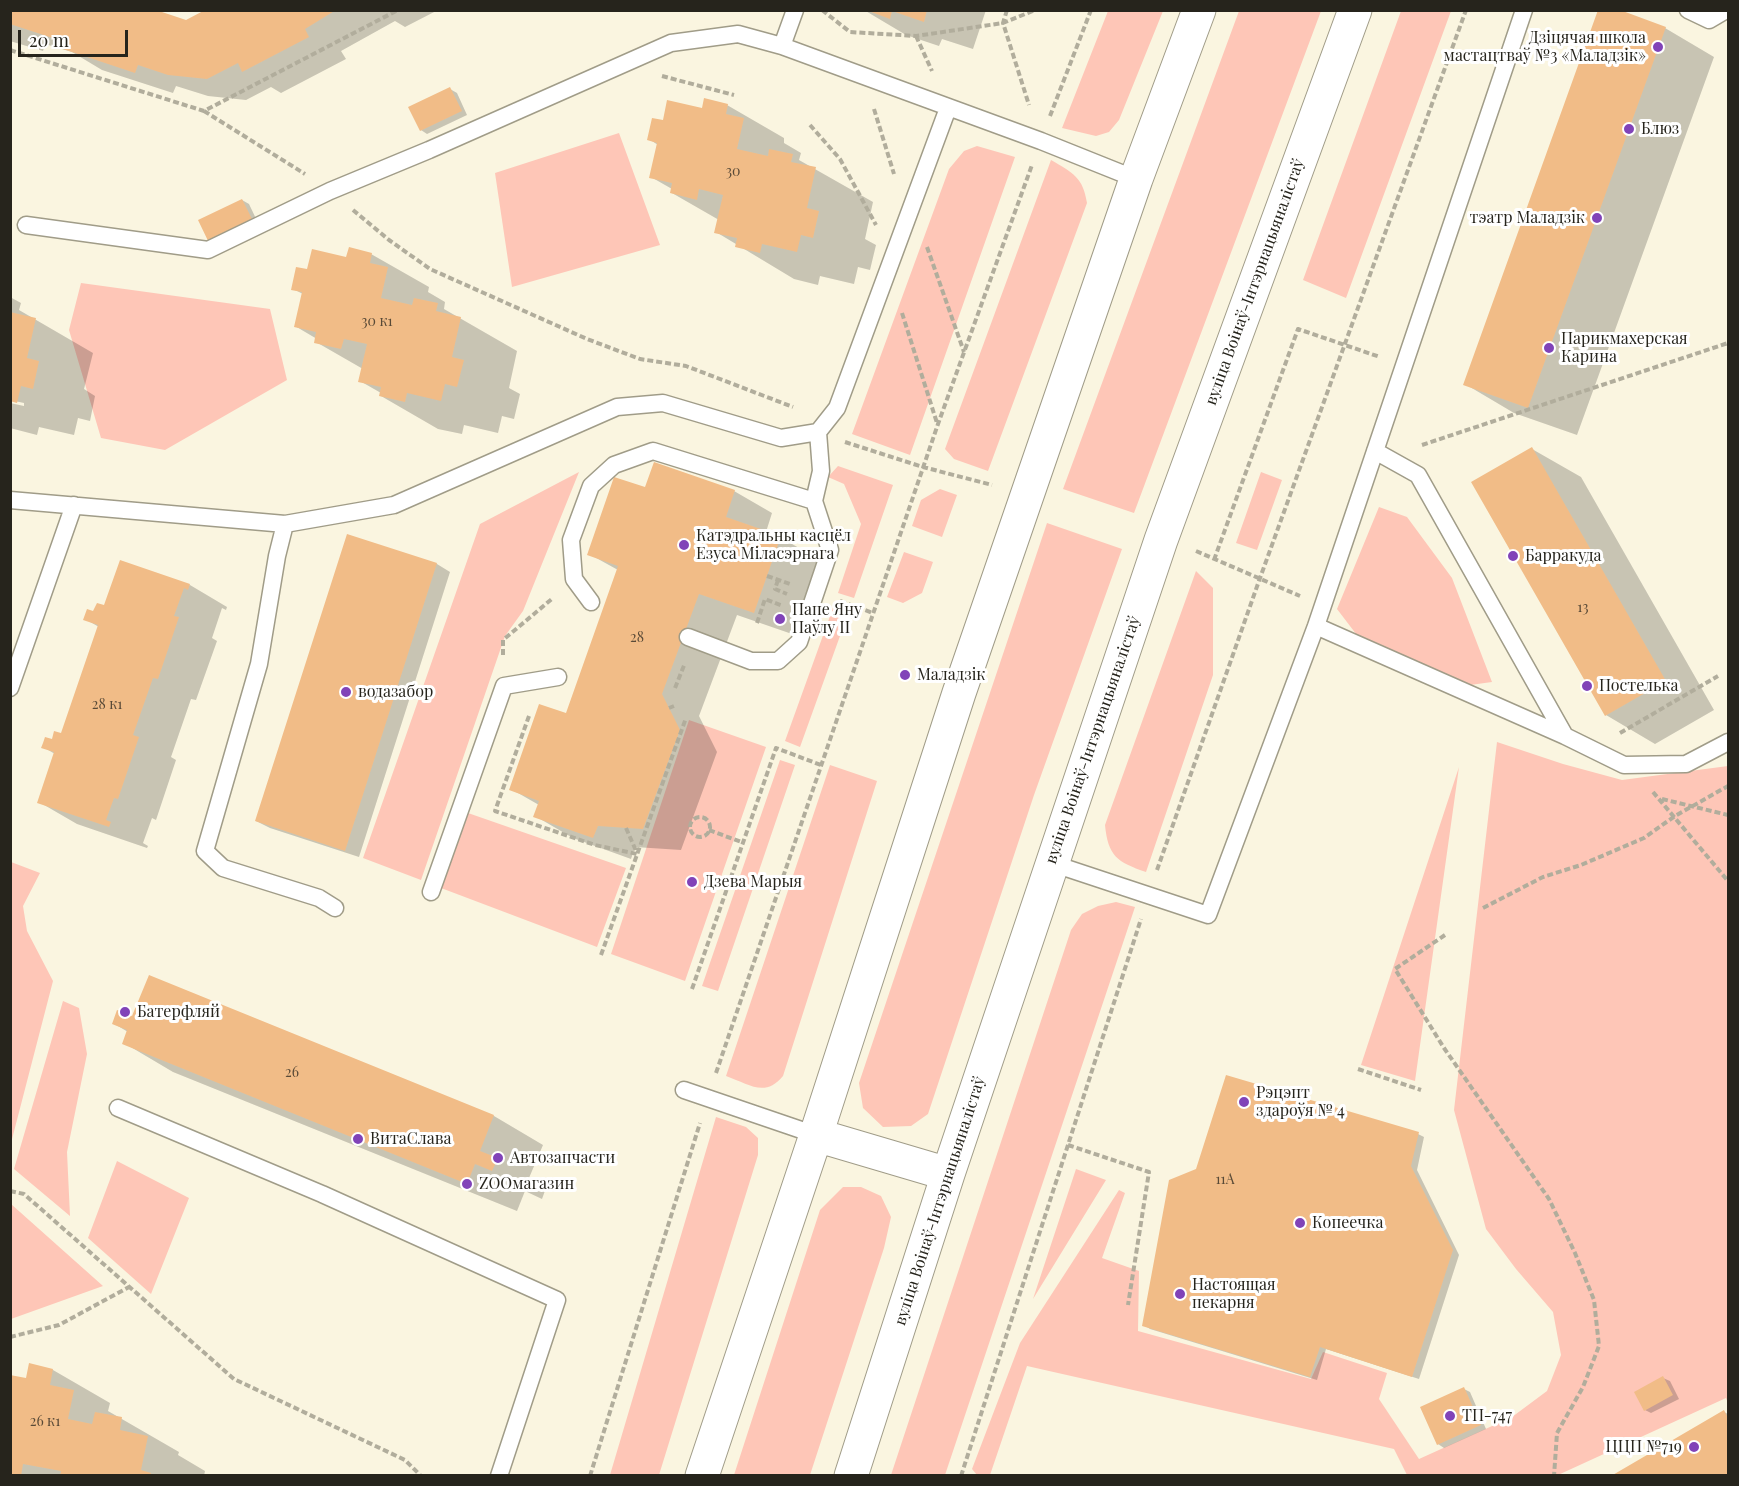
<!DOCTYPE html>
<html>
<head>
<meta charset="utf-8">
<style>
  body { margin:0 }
  #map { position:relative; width:1739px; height:1486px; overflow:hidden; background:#faf5e0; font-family:"Playfair Display",serif }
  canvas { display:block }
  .frame { position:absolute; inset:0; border:12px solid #26241c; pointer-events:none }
  .scale { position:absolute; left:18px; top:30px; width:110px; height:27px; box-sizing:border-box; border:3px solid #26241c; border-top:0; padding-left:8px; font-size:18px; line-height:21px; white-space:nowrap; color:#26241c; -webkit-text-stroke:4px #fff; paint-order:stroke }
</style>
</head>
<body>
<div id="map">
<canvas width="1739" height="1486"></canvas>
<div class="frame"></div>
<div class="scale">20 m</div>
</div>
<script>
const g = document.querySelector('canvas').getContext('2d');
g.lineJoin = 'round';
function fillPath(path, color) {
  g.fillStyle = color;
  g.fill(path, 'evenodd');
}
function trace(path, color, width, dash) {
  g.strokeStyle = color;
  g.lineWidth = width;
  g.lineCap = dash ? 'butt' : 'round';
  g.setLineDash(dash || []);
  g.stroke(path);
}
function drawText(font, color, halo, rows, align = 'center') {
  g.font = font + ' "Playfair Display",serif';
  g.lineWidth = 6;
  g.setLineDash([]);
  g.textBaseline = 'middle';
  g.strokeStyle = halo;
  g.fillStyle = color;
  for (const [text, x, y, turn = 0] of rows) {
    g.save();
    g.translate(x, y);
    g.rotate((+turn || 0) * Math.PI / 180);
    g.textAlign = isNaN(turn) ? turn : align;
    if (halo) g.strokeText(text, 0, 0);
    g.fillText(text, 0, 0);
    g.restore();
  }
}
const green = new Path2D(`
  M 1108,11 L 1163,11 L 1119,120 L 1109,132 L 1096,136 L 1062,128 Z
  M 1239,11 L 1321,11 L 1134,513 L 1063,489 Z
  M 1401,11 L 1451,11 L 1346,298 L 1303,280 Z
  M 619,133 L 660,245 L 512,287 L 495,173 Z
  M 977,146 L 1015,157 L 910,455 L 852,434 L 949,169 L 964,151 Z
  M 1051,160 C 1073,173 1083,177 1087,203 L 988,471 L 954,459 L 945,449 Z
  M 81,283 L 270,309 L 287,380 L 165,450 L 101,438 L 69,330 Z
  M 838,466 L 893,485 L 854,598 L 838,593 L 861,524 L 844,484 L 828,477 Z
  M 579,472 L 523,611 L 505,636 L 421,880 L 363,858 L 480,524 Z
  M 1261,472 L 1282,480 L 1257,550 L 1236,543 Z
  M 940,489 L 957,495 L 942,537 L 912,526 L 921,500 Z
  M 1379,507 L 1407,517 L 1452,578 L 1492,682 L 1470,685 L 1363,643 L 1337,609 Z
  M 1047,523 L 1122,549 L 1034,795 L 928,1114 L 911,1126 L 883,1127 L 863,1108 L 859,1083 Z
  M 904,552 L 933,562 L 922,593 L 903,603 L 887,597 Z
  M 1196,571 L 1213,588 L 1213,675 L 1146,872 C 1117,862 1108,856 1105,825 Z
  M 834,605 L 849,611 L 800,747 L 785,741 Z
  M 689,720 L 766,747 L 685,981 L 611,954 Z
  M 1497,742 L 1563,764 L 1622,780 L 1728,766 L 1728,1403 L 1726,1398 L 1558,1475 L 1407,1475 L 1394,1449 L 1027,1366 L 990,1475 L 977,1475 L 972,1469 L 1020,1343 L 1119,1190 L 1125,1193 L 1102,1258 L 1139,1271 L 1138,1331 L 1311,1379 L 1323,1352 L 1387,1373 L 1379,1399 L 1419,1459 L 1512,1417 L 1547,1391 L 1561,1355 L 1553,1312 L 1516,1269 L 1486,1229 L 1454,1110 Z
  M 780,760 L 795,765 L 718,991 L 702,986 Z
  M 830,765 L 877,781 L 783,1076 C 765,1098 749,1084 726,1076 Z
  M 1459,767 L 1415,1081 L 1361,1065 Z
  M 468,813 L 626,868 L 597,947 L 441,888 Z
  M 11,862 L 40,873 L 23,906 L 27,931 L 53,981 L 11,1143 Z
  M 1116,902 L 1135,907 L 945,1475 L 891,1475 L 1071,930 L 1082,914 L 1098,906 Z
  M 63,1001 L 79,1008 L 87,1054 L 67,1152 L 70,1216 L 14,1169 Z
  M 716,1117 L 746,1127 L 758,1138 L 758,1155 L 659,1475 L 610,1475 Z
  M 117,1161 L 189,1198 L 151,1294 L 88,1238 Z
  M 1076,1169 L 1106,1180 L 1033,1299 Z
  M 843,1187 L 861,1187 L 881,1196 L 891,1217 L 884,1248 L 810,1475 L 734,1475 L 820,1210 Z
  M 11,1203 L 11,1204 L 103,1286 L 11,1319 Z`);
const shadow = new Path2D(`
  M 10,10 L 186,22 L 208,10 L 438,10 L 405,27 L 395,21 L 341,51 L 346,59 L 281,93 L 271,87 L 246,100 L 208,96 L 176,86 L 173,93 L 102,70 L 72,52 L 45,44 L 43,51 L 10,41 Z
  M 864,10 L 986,10 L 973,49 L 942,39 L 939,46 L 906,35 Z
  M 1665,28 L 1714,57 L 1577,435 L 1514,413 L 1465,384 Z
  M 450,89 L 457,93 L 467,115 L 427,134 L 421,130 Z
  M 727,105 L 784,138 L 784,143 L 801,153 L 799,160 L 873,202 L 865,239 L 876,245 L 870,270 L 858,267 L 854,284 L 820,276 L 818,285 L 794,279 L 716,232 L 719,220 L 672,193 L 672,189 L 651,177 L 658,145 L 649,139 L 664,122 L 703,110 Z
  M 242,200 L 249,204 L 260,227 L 200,221 Z
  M 371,254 L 429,287 L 428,292 L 445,302 L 444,309 L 517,351 L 509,388 L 520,394 L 514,419 L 502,416 L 498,433 L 464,425 L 462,434 L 438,429 L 381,396 L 381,393 L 360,381 L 363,369 L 316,342 L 317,339 L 295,326 L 303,294 L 293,289 L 308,271 Z
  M 10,297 L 21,303 L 19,310 L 93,353 L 84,389 L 95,396 L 90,421 L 78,418 L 74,435 L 39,427 L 37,435 L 10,428 L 10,403 L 24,406 L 24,403 L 10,400 Z
  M 1532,449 L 1581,477 L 1714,710 L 1655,744 L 1606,715 Z
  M 646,489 L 734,491 L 772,513 L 766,532 L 780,537 L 818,559 L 792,634 L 737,615 L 699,716 L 717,752 L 681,850 L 635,847 L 631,859 L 573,838 L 535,816 L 539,805 L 511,789 L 567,715 L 618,570 L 589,554 Z
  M 348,536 L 437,564 L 450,572 L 359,857 L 270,828 L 256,821 Z
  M 190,585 L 227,607 L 226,610 L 222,608 L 212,638 L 217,641 L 196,700 L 191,699 L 171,757 L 176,760 L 156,820 L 152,818 L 143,843 L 148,846 L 147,848 L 77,824 L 39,802 L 55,754 L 43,747 L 62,735 L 99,627 L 85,619 L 105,607 Z
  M 149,977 L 494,1116 L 543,1145 L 529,1178 L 546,1188 L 542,1199 L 525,1191 L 517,1211 L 173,1072 L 124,1043 L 128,1032 L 113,1023 L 133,1017 Z
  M 1418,1134 L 1424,1137 L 1417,1170 L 1459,1255 L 1419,1379 L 1326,1349 L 1317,1380 L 1150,1329 L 1144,1325 Z
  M 30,1365 L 53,1370 L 110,1403 L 108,1411 L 179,1452 L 178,1455 L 205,1471 L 204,1476 L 10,1476 L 10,1377 L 27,1380 Z
  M 1663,1378 L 1670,1381 L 1679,1399 L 1651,1413 L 1645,1410 Z
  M 1464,1389 L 1470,1392 L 1486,1429 L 1444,1448 L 1438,1444 Z
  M 1724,1412 L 1728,1414 L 1728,1476 L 1614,1476 Z`);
const building = new Path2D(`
  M 10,10 L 156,10 L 186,20 L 205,10 L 336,10 L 305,29 L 309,37 L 242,72 L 238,63 L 207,79 L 168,75 L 138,65 L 135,73 L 63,49 L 65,42 L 10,24 Z
  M 866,10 L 927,10 L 924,22 L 892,11 L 890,19 Z
  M 1598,10 L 1620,10 L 1666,27 L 1528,408 L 1463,385 Z
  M 450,87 L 462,111 L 420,131 L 408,107 Z
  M 704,98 L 728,104 L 726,114 L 744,118 L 737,149 L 768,156 L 769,149 L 793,154 L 791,162 L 816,167 L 807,208 L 819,211 L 813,238 L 801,235 L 797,252 L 762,244 L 760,253 L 735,247 L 737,238 L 714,233 L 723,195 L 699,189 L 697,200 L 670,193 L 672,183 L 649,178 L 657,143 L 647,140 L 652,118 L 663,120 L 667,100 L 702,108 Z
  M 242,199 L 254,223 L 210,245 L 198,220 Z
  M 349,247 L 372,253 L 370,263 L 388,267 L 381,298 L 412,305 L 414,298 L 438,303 L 436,311 L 461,317 L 452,357 L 464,360 L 457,387 L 445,384 L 441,401 L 407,393 L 405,402 L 379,396 L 381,387 L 358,382 L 367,344 L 344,339 L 341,349 L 314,343 L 316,332 L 294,327 L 302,292 L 291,290 L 296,267 L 307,269 L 312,249 L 346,257 Z
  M 10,312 L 36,318 L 27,358 L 39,361 L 33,389 L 21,386 L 17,403 L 10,401 Z
  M 1532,447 L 1666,681 L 1605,716 L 1471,482 Z
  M 654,462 L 735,490 L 726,517 L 781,536 L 754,613 L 699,594 L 662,694 L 680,730 L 643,829 L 598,826 L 593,838 L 533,817 L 539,801 L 509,790 L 539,704 L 566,713 L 618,566 L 587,555 L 614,477 L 645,487 Z
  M 347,534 L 437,563 L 345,851 L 255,821 Z
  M 120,560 L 190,584 L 188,590 L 184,588 L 174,616 L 179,617 L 158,679 L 153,678 L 133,735 L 139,737 L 118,799 L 114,798 L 106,820 L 111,822 L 109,827 L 37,803 L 54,752 L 41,748 L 43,743 L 45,737 L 52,739 L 54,731 L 61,733 L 98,625 L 83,620 L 87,609 L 93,611 L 97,603 L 104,605 Z
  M 149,975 L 494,1115 L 480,1151 L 498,1158 L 492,1171 L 475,1164 L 467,1184 L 122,1044 L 127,1030 L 112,1024 L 117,1010 L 132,1016 Z
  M 1226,1075 L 1419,1132 L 1411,1166 L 1453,1250 L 1412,1377 L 1320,1347 L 1310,1377 L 1142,1326 L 1169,1180 L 1196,1169 Z
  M 29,1363 L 53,1369 L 50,1385 L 74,1390 L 68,1419 L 92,1424 L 95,1412 L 122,1417 L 120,1430 L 148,1436 L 141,1470 L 151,1473 L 150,1476 L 60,1476 L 61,1471 L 23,1464 L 21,1476 L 10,1474 L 10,1375 L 26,1378 Z
  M 1663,1376 L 1673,1395 L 1644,1411 L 1634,1392 Z
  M 1464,1387 L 1481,1425 L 1437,1445 L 1420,1407 Z
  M 1724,1410 L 1728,1418 L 1728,1476 L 1611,1476 Z`);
const path = new Path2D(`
  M 822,10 L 850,32 L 916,36 L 1003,23 L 1035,10
  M 1007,10 L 1003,23 L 1029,105
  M 916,36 L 932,71
  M 10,50 L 204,111 L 398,10
  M 662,76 L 734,95
  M 874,109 L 894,174
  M 204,111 L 305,174
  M 1050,116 L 1091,10
  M 810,125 L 840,159 L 876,225
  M 353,210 L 389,240 L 430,269 L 587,339 L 640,359 L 686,366 L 793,407
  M 927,247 L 964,352
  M 902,313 L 937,423
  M 845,442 L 923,467 L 992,485
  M 1422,445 L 1728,343
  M 1196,551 L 1300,596
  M 1214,560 L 1298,329 L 1380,357
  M 767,576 L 790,584
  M 778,580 L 775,589 L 787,594
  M 840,601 L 873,613
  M 757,623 L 765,599 L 783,606
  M 503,655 L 503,640 L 553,598
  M 675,688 L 685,663
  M 669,708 L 674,706
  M 529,716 L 495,811 L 595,845 L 637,854
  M 1620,733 L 1718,676
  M 1653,792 L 1728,881
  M 1662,799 L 1728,815
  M690 827a10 10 0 1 1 20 0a10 10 0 1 1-20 0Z
  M 626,828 L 637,853
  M 709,830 L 744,843
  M 1157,870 L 1260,578 L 1466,10
  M 1483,908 L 1543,877 L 1581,865 L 1644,838 L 1675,816 L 1728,786
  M 1445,935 L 1395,969 L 1444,1048 L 1549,1199 L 1575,1253 L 1594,1300 L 1599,1346 L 1583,1387 L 1557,1433 L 1554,1476
  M 601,955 L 686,718
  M 692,989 L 776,748 L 821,765
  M 1358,1069 L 1421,1090
  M 716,1073 L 938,424 L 1032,165
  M 1068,1145 L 1149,1172 L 1128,1305
  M 10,1191 L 24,1194 L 234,1379 L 405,1460 L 421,1476
  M 10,1337 L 59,1325 L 129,1287
  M 590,1476 L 700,1123
  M 961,1476 L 1141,919`);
const lane = new Path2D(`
  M 1688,10 L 1709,20 L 1726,10
  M 782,46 L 795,10
  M 26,225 L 208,250 L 330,191 L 429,150 L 671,43 L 738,34 L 782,46 L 1041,141 L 1136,179
  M 1375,451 L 1418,475 L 1565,736
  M 10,500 L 285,524 L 394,505 L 617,407 L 663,403 L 781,438 L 818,432 L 837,408 L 948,108
  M 285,524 L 277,556 L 259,664 L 205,851 L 223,868 L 319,898 L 335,908
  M 591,602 L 574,579 L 571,540 L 591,486 L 614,465 L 653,451 L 814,501
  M 1316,626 L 1565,736 L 1624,765 L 1686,764 L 1728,742
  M 688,637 L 751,661 L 778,661 L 799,642 L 830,550 L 814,501 L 821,471 L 818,432
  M 10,688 L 74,505
  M 1051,863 L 1208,915 L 1316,626 L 1524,10
  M 431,892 L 504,686 L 558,677
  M 684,1090 L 816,1135
  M 118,1108 L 322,1194 L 557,1300 L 499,1476`);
const primary = new Path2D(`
  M 816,1135 L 948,1174
  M 702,1476 L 816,1135 L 959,693 L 1136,179 L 1199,10
  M 851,1476 L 948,1174 L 1161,540 L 1355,10`);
const markers = [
  [1658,47,6,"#8143b8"],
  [1629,129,6,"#8143b8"],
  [1597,218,6,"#8143b8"],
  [1549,348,6,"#8143b8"],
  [684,545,6,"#8143b8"],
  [1513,556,6,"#8143b8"],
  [780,619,6,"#8143b8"],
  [905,675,6,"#8143b8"],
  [1587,686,6,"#8143b8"],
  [346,692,6,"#8143b8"],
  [692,882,6,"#8143b8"],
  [125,1012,6,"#8143b8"],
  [1244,1102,6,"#8143b8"],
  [358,1139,6,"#8143b8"],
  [498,1158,6,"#8143b8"],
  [467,1184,6,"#8143b8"],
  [1300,1223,6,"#8143b8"],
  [1180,1294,6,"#8143b8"],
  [1450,1416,6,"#8143b8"],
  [1694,1447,6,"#8143b8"]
];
const numberNames = [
  ["30",733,172],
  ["30 к1",377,322],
  ["13",1583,608],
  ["28",637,638],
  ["28 к1",107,705],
  ["26",292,1073],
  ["11А",1225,1180],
  ["26 к1",45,1422]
];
const poiNames = [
  ["Дзіцячая школа",1646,38,"right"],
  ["мастацтваў №3 «Маладзік»",1646,56,"right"],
  ["Блюз",1641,129],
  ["тэатр Маладзік",1585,218,"right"],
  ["Парикмахерская",1561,339],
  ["Карина",1561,357],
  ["Катэдральны касцёл",696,536],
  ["Езуса Міласэрнага",696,554],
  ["Барракуда",1525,556],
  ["Папе Яну",792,610],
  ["Паўлу II",792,628],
  ["Маладзік",917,675],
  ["Постелька",1599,686],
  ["водазабор",358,692],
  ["Дзева Марыя",704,882],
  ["Батерфляй",137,1012],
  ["Рэцэпт",1256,1093],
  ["здароўя № 4",1256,1111],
  ["ВитаСлава",370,1139],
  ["Автозапчасти",510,1158],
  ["ZOOмагазин",479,1184],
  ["Копеечка",1312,1223],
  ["Настоящая",1192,1285],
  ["пекарня",1192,1303],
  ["ТП-747",1462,1416],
  ["ЦЦП №719",1682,1447,"right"]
];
const streetNames = [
  ["вуліца Воінаў-Інтэрнацыяналістаў",1255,282,-70],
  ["вуліца Воінаў-Інтэрнацыяналістаў",1093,740,-71],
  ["вуліца Воінаў-Інтэрнацыяналістаў",940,1201,-72]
];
fillPath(green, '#fec6b7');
fillPath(shadow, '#0003');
fillPath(building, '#f1bc87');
trace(lane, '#a09c88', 19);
trace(primary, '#a09c88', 35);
trace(path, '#b1ad9c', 4, [6, 3]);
trace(lane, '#fff', 16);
trace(primary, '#fff', 33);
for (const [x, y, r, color] of markers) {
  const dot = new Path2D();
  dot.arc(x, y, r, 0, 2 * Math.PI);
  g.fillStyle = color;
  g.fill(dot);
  trace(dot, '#fff', 2);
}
drawText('14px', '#594a37', null, numberNames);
drawText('16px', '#26241c', '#fff', poiNames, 'left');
drawText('16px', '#26241c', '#fff', streetNames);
</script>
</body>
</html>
